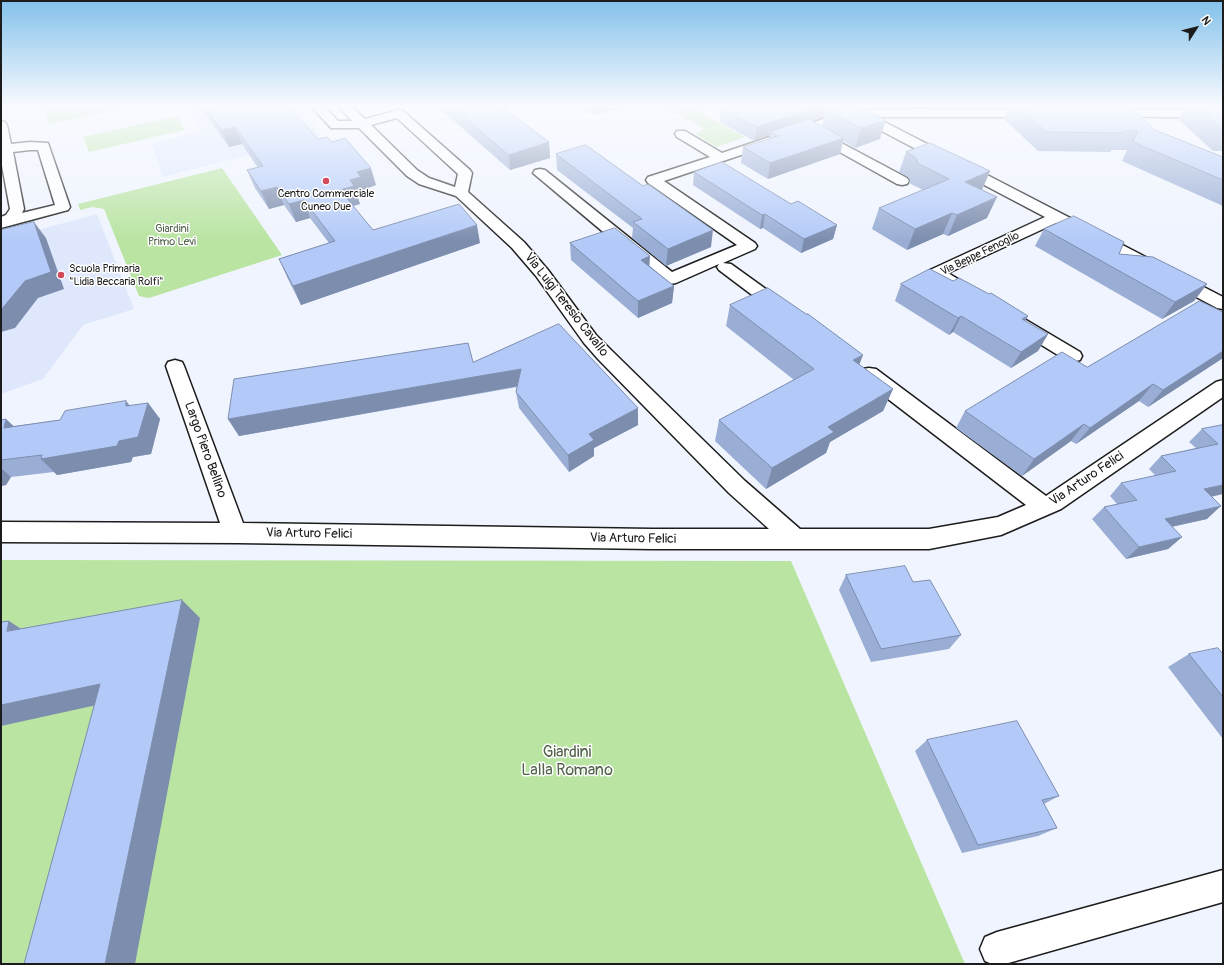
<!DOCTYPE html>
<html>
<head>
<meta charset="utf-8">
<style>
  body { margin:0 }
  #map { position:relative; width:1224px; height:965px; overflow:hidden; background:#f0f4fe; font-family:Pangolin,sans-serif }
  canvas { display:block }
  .frame { position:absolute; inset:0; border:2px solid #1c1c1c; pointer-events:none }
  .north { position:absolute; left:1176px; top:8px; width:40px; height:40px; -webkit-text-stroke:3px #fff; paint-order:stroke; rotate:54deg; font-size:11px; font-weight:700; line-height:16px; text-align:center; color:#1c1c1c }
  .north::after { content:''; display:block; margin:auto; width:14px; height:18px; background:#1c1c1c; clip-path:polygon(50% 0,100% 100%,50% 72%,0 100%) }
</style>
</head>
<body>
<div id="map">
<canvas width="1224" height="965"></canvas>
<div class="frame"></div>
<div class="north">N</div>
</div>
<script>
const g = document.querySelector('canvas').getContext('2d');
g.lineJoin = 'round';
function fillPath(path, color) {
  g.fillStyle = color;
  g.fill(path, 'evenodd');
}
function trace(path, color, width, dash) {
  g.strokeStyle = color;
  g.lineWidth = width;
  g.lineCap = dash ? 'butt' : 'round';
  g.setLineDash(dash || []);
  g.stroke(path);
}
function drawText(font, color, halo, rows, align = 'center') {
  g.font = font + ' Pangolin,sans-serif';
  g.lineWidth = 3;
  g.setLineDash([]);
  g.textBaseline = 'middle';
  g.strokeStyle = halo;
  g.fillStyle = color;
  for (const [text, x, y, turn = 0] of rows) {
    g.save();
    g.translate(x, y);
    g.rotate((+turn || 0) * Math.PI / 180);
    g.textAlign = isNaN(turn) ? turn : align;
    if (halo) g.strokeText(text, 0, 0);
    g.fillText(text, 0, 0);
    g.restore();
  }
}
const built = new Path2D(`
  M 201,106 L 297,106 L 322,136 L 163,177 L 152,144 L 200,131 L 190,112 Z
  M 97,214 L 134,309 L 83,325 L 43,379 L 1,394 L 1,240 Z`);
const green = new Path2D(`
  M 51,106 L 130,106 L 131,107 L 49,124 L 44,108 Z
  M 664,106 L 712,106 L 698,111 L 745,137 L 717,147 L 695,134 L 704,129 Z
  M 177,116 L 185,130 L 89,152 L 83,137 Z
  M 222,168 L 282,255 L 149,298 L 139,296 L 104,209 L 92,207 L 80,210 L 78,204 Z
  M 1,560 L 791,561 L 965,964 L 1,964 Z`);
const minor = new Path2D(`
  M 311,106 L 324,106 L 338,121 L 352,121 L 338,106 L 351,106 L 365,119 L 399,110 L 403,111 L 470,170 L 472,173 L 468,192 L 524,242 L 548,270 L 596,335 L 612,351 L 745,481 L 800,529 L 929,529 L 998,517 L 1026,505 L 862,379 L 859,374 L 862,369 L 869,368 L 876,369 L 1046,496 L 1216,382 L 1223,380 L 1223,397 L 1061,509 L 1001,535 L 929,549 L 652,549 L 238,543 L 1,542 L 1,522 L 220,523 L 166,366 L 168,362 L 175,360 L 182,362 L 184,366 L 243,523 L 652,529 L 769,529 L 729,493 L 598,359 L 584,343 L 536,276 L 512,248 L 456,196 L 419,184 L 407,176 L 359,128 L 331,128 ZM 397,118 L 458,174 L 455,187 L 429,178 L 417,170 L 371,125 Z
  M 916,109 L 1040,110 L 1042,113 L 1040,116 L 1036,117 L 875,117 L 1223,297 L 1223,309 L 1217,308 L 1056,223 L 948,273 L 966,284 L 968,288 L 966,292 C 953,295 941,283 930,276 L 928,273 L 930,270 L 1045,217 L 857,118 L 817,130 L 907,178 L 909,181 L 907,184 L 902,185 L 897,184 L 811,136 L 809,132 L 664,181 L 755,243 L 757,246 L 755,249 L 723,263 L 731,264 L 788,305 L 791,309 L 788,313 L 782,314 L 776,313 L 719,270 L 717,267 L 719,264 L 676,283 L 670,284 L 664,283 L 533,173 L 535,170 L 540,169 L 545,170 L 672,272 L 737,245 L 648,183 L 646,180 L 648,177 L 710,157 L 677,137 L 675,134 L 677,131 L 685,131 L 722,153 L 829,117 L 859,110 Z
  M 1108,109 L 1223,110 L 1223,118 L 1104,116 L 1102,113 L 1104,110 Z
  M 1,121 L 5,122 L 7,125 L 11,144 L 30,142 L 48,143 L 70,207 L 68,210 L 1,228 L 1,217 L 6,215 L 10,209 L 1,160 ZM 30,150 L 38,150 L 55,205 L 22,213 L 24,209 L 13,152 Z
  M 1020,318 L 1026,320 L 1080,352 L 1082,356 L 1080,360 L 1073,362 L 1066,360 L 1014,328 L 1011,324 L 1014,320 Z
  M 1223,870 L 1223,902 L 1005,964 L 992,964 L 985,961 L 980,949 L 985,937 L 997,932 Z`);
const wall = new Path2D(`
  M 202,106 L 288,106 L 318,139 L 332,142 L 376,185 L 365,189 L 367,195 L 358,198 L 360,204 L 353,206 L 373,230 L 480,243 L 301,305 L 287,277 L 279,259 L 329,243 L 310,218 L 296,222 L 284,205 L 269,209 L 255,188 L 247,170 L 258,168 L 242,144 L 229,147 L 204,112 Z
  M 437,106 L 500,106 L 549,142 L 550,158 L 510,170 Z
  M 580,106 L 624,106 L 624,107 L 593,115 Z
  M 991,106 L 1131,106 L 1155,130 L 1223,157 L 1223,206 L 1122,161 L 1127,150 L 1112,150 L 1110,152 L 1038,151 L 1004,119 L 1009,108 L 993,108 Z
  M 1164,106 L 1223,106 L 1223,151 L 1213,151 L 1178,119 L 1185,109 L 1166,108 Z
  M 832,108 L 880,139 L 855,148 L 843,141 L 840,154 L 768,179 L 741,163 L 743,147 L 769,139 L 770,135 L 754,141 L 720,122 L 721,109 ZM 824,117 L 822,126 L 812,121 Z
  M 906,152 L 990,171 L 982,190 L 987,218 L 948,236 L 943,234 L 907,250 L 872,229 L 879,208 L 923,190 L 909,183 L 910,180 L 908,177 L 899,172 Z
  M 556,154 L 711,247 L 666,266 L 632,238 L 633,228 L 557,170 Z
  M 694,172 L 837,225 L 833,239 L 801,253 L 763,228 L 760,229 L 693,185 Z
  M 1044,229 L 1119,254 L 1207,284 L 1194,301 L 1162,319 L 1035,246 Z
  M 570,243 L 650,266 L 674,286 L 672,303 L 638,318 L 571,260 Z
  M 953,281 L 1028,316 L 1025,321 L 1048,334 L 1038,351 L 1011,368 L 953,332 L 949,335 L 895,301 L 901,284 Z
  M 730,305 L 859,365 L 893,389 L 883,411 L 830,442 L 826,453 L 766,489 L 715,441 L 719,420 L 794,380 L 726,326 Z
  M 1223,358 L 1148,407 L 1139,401 L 1076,444 L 1071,441 L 1022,476 L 956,428 L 965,411 L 1087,367 Z
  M 473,362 L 638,425 L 594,448 L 594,456 L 569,472 L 519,408 L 516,392 L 517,387 L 239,436 L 228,419 Z
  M 148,403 L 160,419 L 151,454 L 133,457 L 131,462 L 57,475 L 54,472 L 11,477 L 6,485 L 1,486 L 1,420 L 14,426 L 60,420 Z
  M 1223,425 L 1212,497 L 1207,519 L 1172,527 L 1182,537 L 1168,549 L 1126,559 L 1092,519 L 1104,507 L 1117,504 L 1110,496 L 1121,483 L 1156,476 L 1149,469 L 1161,456 L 1196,448 L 1189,442 L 1202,429 Z
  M 846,575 L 961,635 L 949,649 L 871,662 L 839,590 Z
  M 1189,654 L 1223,654 L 1223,739 L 1168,667 Z
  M 927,740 L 1059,796 L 1044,804 L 1057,828 L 1038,836 L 962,853 L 915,751 Z`);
const shadedWall = new Path2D(`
  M 593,106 L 624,106 L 624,107 L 593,115 Z
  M 821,106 L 833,106 L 831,113 L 826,110 L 824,117 L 774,134 L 770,132 L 770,135 L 754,141 L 757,127 Z
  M 886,120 L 880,139 L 855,148 L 861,128 Z
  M 235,127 L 242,144 L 229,147 L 222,130 Z
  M 844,138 L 840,154 L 768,179 L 770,163 Z
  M 549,142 L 550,158 L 510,170 L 509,155 Z
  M 371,168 L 376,185 L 365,189 L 367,195 L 358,198 L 360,204 L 346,208 L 340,190 L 357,172 Z
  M 990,171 L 981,192 L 965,182 Z
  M 277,187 L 284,205 L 269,209 L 261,191 Z
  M 997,197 L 987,218 L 948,236 L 957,215 Z
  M 304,200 L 310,218 L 296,222 L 289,204 Z
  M 952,213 L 943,234 L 907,250 L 915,229 Z
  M 765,214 L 763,228 L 760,229 L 762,215 Z
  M 34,222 L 46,238 L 64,289 L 38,298 L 15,328 L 1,332 L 1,310 Z
  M 477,225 L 480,243 L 301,305 L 293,286 Z
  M 837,225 L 833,239 L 801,253 L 804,239 Z
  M 713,230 L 711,247 L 666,266 L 668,249 Z
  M 650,256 L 649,273 L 641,260 Z
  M 1207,284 L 1194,301 L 1162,319 L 1175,302 Z
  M 674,286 L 672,303 L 638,318 L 638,301 Z
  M 961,316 L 953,332 L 949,335 L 958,318 Z
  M 1028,316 L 1018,332 L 1022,319 Z
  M 1048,334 L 1038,351 L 1011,368 L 1021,352 Z
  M 1223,351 L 1223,358 L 1148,407 L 1163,390 Z
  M 863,355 L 855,376 L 853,360 Z
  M 521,369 L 524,385 L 239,436 L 228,419 Z
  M 1153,384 L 1139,401 L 1076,444 L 1090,428 Z
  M 893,389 L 883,411 L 830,442 L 826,453 L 766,489 L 772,468 L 828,427 Z
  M 126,401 L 139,417 L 126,406 Z
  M 148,403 L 160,419 L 151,454 L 133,457 L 131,462 L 57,475 L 41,459 L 119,441 Z
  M 638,408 L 638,425 L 594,448 L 594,456 L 569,472 L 568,455 L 589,434 Z
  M 6,419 L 23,435 L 4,428 Z
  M 1084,424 L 1071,441 L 1022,476 L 1034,459 Z
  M 1,468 L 11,477 L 6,485 L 1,486 Z
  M 1223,485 L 1223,494 L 1190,502 L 1204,489 Z
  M 1221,506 L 1207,519 L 1151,531 L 1165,519 Z
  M 1182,537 L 1168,549 L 1126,559 L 1139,547 Z
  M 182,600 L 200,618 L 135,964 L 105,964 Z
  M 9,621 L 35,638 L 7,631 Z
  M 100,684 L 124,699 L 1,726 L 1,705 Z`);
const building = new Path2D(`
  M 205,106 L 288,106 L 318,139 L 327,137 L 332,142 L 345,138 L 371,168 L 357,172 L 361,177 L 350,180 L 354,186 L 340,190 L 373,230 L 459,204 L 477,225 L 293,286 L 279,259 L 335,241 L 304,200 L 289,204 L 277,187 L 261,191 L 247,170 L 263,166 L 235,127 L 222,130 Z
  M 451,106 L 500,106 L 549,142 L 509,155 Z
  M 729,106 L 821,106 L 757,127 L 721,109 Z
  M 840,106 L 857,106 L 886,120 L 861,128 L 826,110 Z
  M 1018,106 L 1131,106 L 1155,130 L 1223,157 L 1223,180 L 1133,142 L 1138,131 L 1122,131 L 1121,133 L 1047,132 Z
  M 1195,106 L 1223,106 L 1223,130 Z
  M 809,119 L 844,138 L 770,163 L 743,147 L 778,136 L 770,132 Z
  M 930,143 L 990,171 L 965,182 L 997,197 L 957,215 L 952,213 L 915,229 L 879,208 L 949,179 L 917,163 L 917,160 L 915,157 L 906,152 Z
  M 586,145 L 643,186 L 648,184 L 713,230 L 668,249 L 633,222 L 642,219 L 556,154 Z
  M 722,162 L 791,204 L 798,201 L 837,225 L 804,239 L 765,214 L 762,215 L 694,172 Z
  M 1074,216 L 1124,242 L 1119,254 L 1153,257 L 1207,284 L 1175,302 L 1044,229 Z
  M 34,222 L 51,272 L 25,281 L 1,310 L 1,230 Z
  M 615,228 L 650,256 L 641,260 L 674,286 L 638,301 L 570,243 Z
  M 930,269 L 953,281 L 959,278 L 989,294 L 991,293 L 1028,316 L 1022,319 L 1048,334 L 1021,352 L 961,316 L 958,318 L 901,284 Z
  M 768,288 L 806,314 L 808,314 L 863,355 L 853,360 L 893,389 L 828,427 L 834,432 L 772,468 L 719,420 L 814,369 L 730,305 Z
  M 1200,301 L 1223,312 L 1223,351 L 1163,390 L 1153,384 L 1090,428 L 1084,424 L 1034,459 L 965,411 L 1062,352 L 1087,367 Z
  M 559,324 L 638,408 L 589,434 L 594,440 L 568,455 L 516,392 L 521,369 L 228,419 L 234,379 L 468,343 L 473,362 Z
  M 126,401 L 126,406 L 148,403 L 138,437 L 119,441 L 117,446 L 41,459 L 42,455 L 1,460 L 1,420 L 6,419 L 4,428 L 60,420 L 65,411 Z
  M 1223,425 L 1223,485 L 1204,489 L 1221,506 L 1165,519 L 1182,537 L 1139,547 L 1104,507 L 1137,500 L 1121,483 L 1176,471 L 1161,456 L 1218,444 L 1202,429 Z
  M 905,566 L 913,582 L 930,580 L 961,635 L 881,649 L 846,575 Z
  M 182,600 L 105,964 L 24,964 L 100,684 L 1,705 L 1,622 L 9,621 L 7,631 Z
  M 1218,648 L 1223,654 L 1223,697 L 1189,654 Z
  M 1017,721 L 1059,796 L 1042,800 L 1057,828 L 978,845 L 927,740 Z`);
const markers = [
  [326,181,4,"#d1495b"],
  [61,275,4,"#d1495b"]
];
const farPoinames = [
  ["Centro Commerciale",326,194],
  ["Cuneo Due",326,207],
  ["Scuola Primaria",69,269,"left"],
  ["\"Lidia Beccaria Rolfi\"",69,282,"left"]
];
const farParknames = [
  ["Giardini",172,229],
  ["Primo Levi",172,242]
];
const farStreetnames = [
  ["Via Beppe Fenoglio",980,254,-26]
];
const streetNames = [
  ["Via Luigi Teresio Cavallo",566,305,52],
  ["Largo Piero Bellino",205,450,70],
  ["Via Arturo Felici",1087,479,-34],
  ["Via Arturo Felici",309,534,1],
  ["Via Arturo Felici",633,539,1]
];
const nearParknames = [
  ["Giardini",567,753],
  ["Lalla Romano",567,771]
];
fillPath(built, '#dee7fc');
fillPath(green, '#b9e4a1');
trace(minor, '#1c1c1c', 3);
fillPath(minor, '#fff');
fillPath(wall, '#9aaed5');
fillPath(shadedWall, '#7d8dae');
fillPath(building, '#b3caf8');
trace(building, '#7d8dae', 1);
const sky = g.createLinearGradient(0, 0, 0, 241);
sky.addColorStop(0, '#83c1ea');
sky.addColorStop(0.44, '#f8faff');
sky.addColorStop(1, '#f8faff00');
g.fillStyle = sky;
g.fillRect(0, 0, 1224, 241);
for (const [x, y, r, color] of markers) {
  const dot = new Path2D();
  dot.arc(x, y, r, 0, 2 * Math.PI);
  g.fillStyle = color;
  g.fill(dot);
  trace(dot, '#fff', 1.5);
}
drawText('11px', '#1c1c1c', '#fff', farPoinames);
drawText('11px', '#53624b', '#fff', farParknames);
drawText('11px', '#1c1c1c', '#fff', farStreetnames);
drawText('13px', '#1c1c1c', '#fff', streetNames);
drawText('16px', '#53624b', '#fff', nearParknames);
</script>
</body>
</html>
